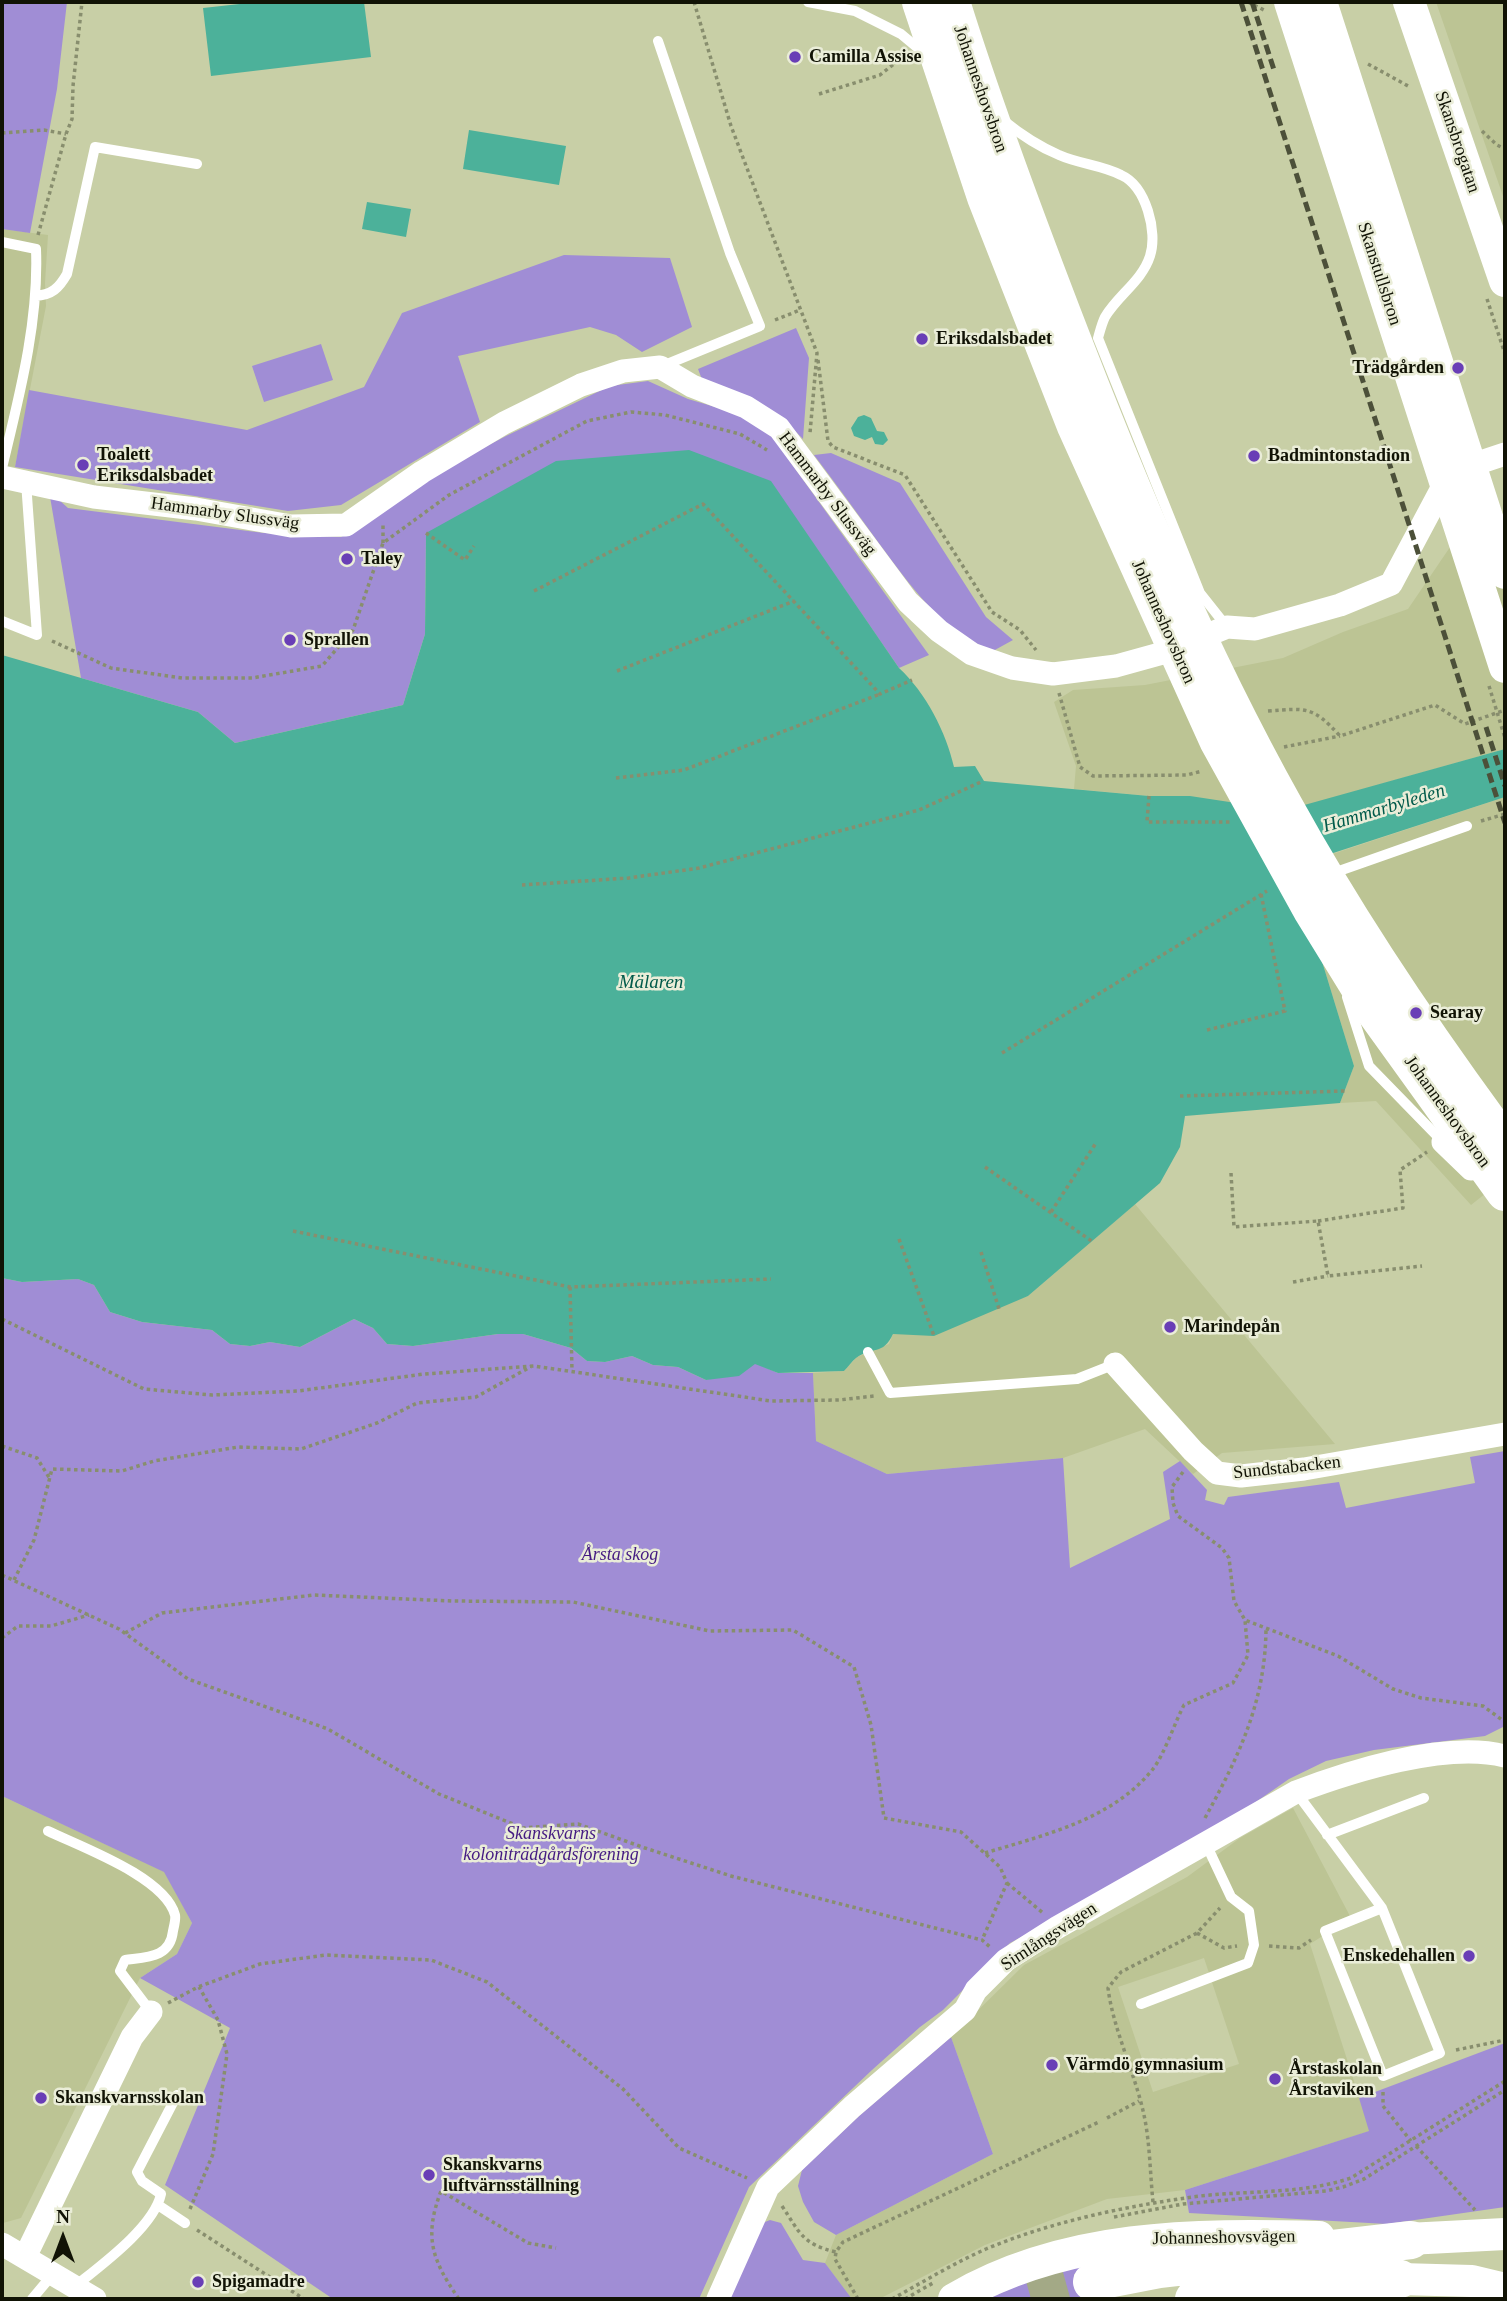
<!DOCTYPE html>
<html>
<head>
<meta charset="utf-8">
<style>
  body { margin:0 }
  #map { position:relative; width:1507px; height:2301px; overflow:hidden; background:#c8cfa6; font-family:Georgia,serif }
  canvas { display:block }
  .frame { position:absolute; inset:0; border:4px solid #111305; pointer-events:none }
  .north { position:absolute; left:28px; top:2203px; width:70px; height:70px; -webkit-text-stroke:5px #eaedd8; paint-order:stroke; rotate:0deg; font-size:19px; font-weight:700; line-height:28px; text-align:center; color:#111305 }
  .north::after { content:''; display:block; margin:auto; width:24px; height:32px; background:#111305; clip-path:polygon(50% 0,100% 100%,50% 72%,0 100%) }
</style>
</head>
<body>
<div id="map">
<canvas width="1507" height="2301"></canvas>
<div class="frame"></div>
<div class="north">N</div>
</div>
<script>
const g = document.querySelector('canvas').getContext('2d');
g.lineJoin = 'round';
function fillPath(path, color) {
  g.fillStyle = color;
  g.fill(path, 'evenodd');
}
function trace(path, color, width, dash) {
  g.strokeStyle = color;
  g.lineWidth = width;
  g.lineCap = dash ? 'butt' : 'round';
  g.setLineDash(dash || []);
  g.stroke(path);
}
function drawText(font, color, halo, rows, align = 'center') {
  g.font = font + ' Georgia,serif';
  g.lineWidth = 5;
  g.setLineDash([]);
  g.textBaseline = 'middle';
  g.strokeStyle = halo;
  g.fillStyle = color;
  for (const [text, x, y, turn = 0] of rows) {
    g.save();
    g.translate(x, y);
    g.rotate((+turn || 0) * Math.PI / 180);
    g.textAlign = isNaN(turn) ? turn : align;
    if (halo) g.strokeText(text, 0, 0);
    g.fillText(text, 0, 0);
    g.restore();
  }
}
const built = new Path2D(`
  M 1436,2 L 1505,2 L 1505,202 Z
  M 2,229 L 48,235 L 45,283 L 46,306 L 15,467 L 2,465 Z
  M 1505,511 L 1505,749 L 1247,822 L 1190,796 L 1149,796 L 1074,789 L 1076,766 L 1054,702 L 1073,690 L 1145,685 L 1283,658 L 1343,632 L 1408,609 L 1463,528 Z
  M 1505,797 L 1505,1178 L 1471,1205 L 1376,1101 L 1340,1103 L 1354,1066 L 1317,945 L 1278,872 Z
  M 1135,1204 L 1335,1444 L 1222,1453 L 1193,1474 L 1145,1429 L 1063,1458 L 887,1474 L 816,1441 L 813,1373 L 844,1371 L 857,1357 L 889,1344 L 893,1334 L 1028,1296 Z
  M 2,1796 L 165,1872 L 192,1923 L 177,1954 L 140,1978 L 21,2218 L 3,2223 Z
  M 1293,1808 L 1351,1918 L 1310,1944 L 1370,2131 L 1185,2190 L 1107,2199 L 985,2245 L 879,2299 L 852,2299 L 825,2263 L 836,2235 L 993,2154 L 951,2037 L 1024,1965 L 1187,1877 L 1240,1838 ZM 1204,1958 L 1239,2064 L 1153,2092 L 1118,1987 Z`);
const green = new Path2D(`
  M 2,2 L 67,2 L 57,89 L 30,233 L 2,229 Z
  M 564,255 L 670,258 L 692,327 L 642,352 L 616,335 L 590,327 L 458,356 L 480,422 L 341,505 L 288,511 L 15,467 L 29,390 L 247,430 L 364,387 L 402,313 Z
  M 796,328 L 809,358 L 803,439 L 779,415 L 703,382 L 698,369 Z
  M 321,344 L 333,380 L 264,402 L 252,366 Z
  M 648,381 L 688,399 L 739,414 L 768,431 L 929,655 L 899,668 L 770,481 L 426,533 L 425,634 L 403,705 L 235,743 L 198,712 L 81,678 L 49,491 L 68,508 L 264,533 L 341,537 L 420,481 L 506,436 L 610,386 Z
  M 831,453 L 900,483 L 986,617 L 1013,640 L 993,651 C 941,631 910,585 878,542 C 857,513 836,484 814,455 Z
  M 2,1278 L 22,1282 L 78,1279 L 94,1285 L 110,1312 L 142,1322 L 212,1330 L 230,1344 L 250,1346 L 270,1342 L 300,1347 L 354,1319 L 373,1328 L 387,1344 L 413,1346 L 498,1334 L 523,1334 L 571,1348 L 587,1361 L 605,1362 L 632,1356 L 653,1365 L 678,1367 L 706,1380 L 755,1363 L 778,1373 L 813,1373 L 816,1441 L 887,1474 L 1063,1458 L 1070,1568 L 1170,1519 L 1163,1472 L 1180,1461 L 1207,1490 L 1205,1500 L 1224,1505 L 1228,1497 L 1339,1482 L 1346,1508 L 1475,1483 L 1470,1457 L 1505,1451 L 1505,1726 L 1485,1736 L 1374,1750 L 1326,1761 L 1289,1779 L 1194,1845 L 1010,1943 L 943,2010 L 920,2027 L 872,2070 L 749,2187 L 699,2299 L 333,2299 L 165,2185 L 230,2028 L 140,1978 L 177,1954 L 192,1923 L 164,1872 L 2,1796 Z
  M 951,2037 L 993,2154 L 836,2235 L 814,2222 L 803,2202 L 798,2186 L 802,2170 L 860,2115 Z
  M 1505,2043 L 1505,2207 L 1387,2224 L 1189,2213 L 1185,2190 L 1369,2131 L 1359,2098 Z
  M 770,2220 L 781,2223 L 803,2260 L 825,2263 L 852,2299 L 728,2299 L 760,2224 Z
  M 1138,2254 L 1074,2274 L 1082,2299 L 977,2299 L 1014,2281 Z`);
const water = new Path2D(`
  M 258,2 L 364,2 L 371,57 L 211,76 L 203,8 Z
  M 469,130 L 566,146 L 559,185 L 463,169 Z
  M 367,202 L 411,209 L 406,237 L 362,229 Z
  M 864,415 L 871,418 L 877,431 L 884,432 L 888,440 L 883,445 L 875,444 L 872,437 L 865,440 L 854,436 L 851,428 L 858,417 Z
  M 689,450 L 771,481 L 899,668 C 926,693 946,732 954,767 L 975,766 L 984,781 L 1149,796 L 1190,796 L 1236,803 L 1247,821 L 1505,749 L 1505,797 L 1278,871 L 1317,945 L 1354,1066 L 1340,1103 L 1185,1116 L 1180,1147 L 1160,1183 L 1028,1296 L 934,1336 L 893,1334 C 883,1356 872,1346 856,1358 C 852,1361 848,1367 844,1371 L 778,1373 L 755,1364 L 739,1376 L 706,1380 L 678,1367 L 653,1365 L 632,1356 L 605,1362 L 587,1361 L 571,1348 L 523,1334 L 498,1334 L 413,1346 L 387,1344 L 373,1328 L 354,1319 L 300,1347 L 270,1342 L 250,1346 L 230,1344 L 212,1330 L 142,1322 L 110,1312 L 94,1285 L 78,1279 L 22,1282 L 2,1278 L 2,655 L 198,712 L 235,743 L 403,705 L 425,634 L 426,533 L 556,461 Z`);
const highwayTunnel = new Path2D(`
  M 1031,2299 L 1092,2282`);
const path = new Path2D(`
  M 694,2 L 731,126 L 817,353 L 810,433
  M 1248,2 L 1264,10
  M 1368,64 L 1410,87
  M 819,94 L 880,75 L 905,55
  M 1482,131 L 1497,145 L 1505,149
  M 2,133 L 44,130 L 66,134
  M 38,235 L 66,134 L 72,119 L 73,86 L 82,2
  M 1487,299 L 1505,354
  M 775,320 L 800,310
  M 818,360 L 828,441 L 833,447 L 905,475 L 992,612 L 1020,630 L 1036,650
  M 426,533 L 465,560 L 474,546
  M 383,543 L 383,524
  M 534,591 L 703,504 L 880,694 L 912,680
  M 52,641 L 111,668 L 182,678 L 252,678 L 322,666 L 353,630 L 383,543 L 449,495 L 587,421 L 631,412 L 665,415 L 740,434 L 767,450
  M 617,671 L 794,601
  M 1489,686 L 1505,738
  M 1059,693 L 1080,767 L 1093,776 L 1187,775 L 1202,771
  M 1268,711 C 1306,708 1313,706 1340,736 L 1435,705 L 1465,724 L 1505,710
  M 1284,747 L 1340,736
  M 616,778 L 684,770 L 880,694
  M 1149,796 L 1147,822 L 1230,822
  M 1481,821 L 1505,814
  M 522,885 L 629,878 L 699,868 L 919,810 L 983,781
  M 1207,1030 L 1285,1011 L 1261,894
  M 1002,1053 L 1267,891
  M 1180,1096 L 1345,1091
  M 985,1167 L 1093,1242
  M 1231,1173 L 1234,1227 L 1318,1221 L 1328,1276 L 1422,1266
  M 1051,1212 L 1096,1143
  M 1318,1221 L 1403,1208 L 1400,1170 L 1427,1152
  M 293,1231 L 570,1287 L 771,1279
  M 899,1239 L 934,1336
  M 981,1252 L 999,1309
  M 1293,1282 L 1328,1276
  M 570,1287 L 572,1371
  M 2,1319 L 144,1389 L 212,1395 L 298,1391 L 424,1374 L 534,1366 L 771,1401 L 839,1400 L 874,1396
  M 2,1446 L 37,1458 L 50,1479
  M 1183,1472 L 1172,1487 L 1173,1503 L 1178,1516 L 1222,1548 L 1229,1558 L 1234,1601 L 1245,1620 L 1338,1656 L 1393,1689 L 1421,1698 L 1483,1706 L 1505,1722
  M 2,1575 L 119,1629 L 188,1679 L 328,1729 L 439,1794 L 523,1828 L 578,1824 L 645,1848 L 731,1876 L 982,1940 L 990,1947
  M 14,1580 L 34,1540 L 52,1469 L 122,1471 L 154,1461 L 238,1447 L 301,1449 L 377,1423 L 417,1403 L 476,1397 L 532,1366
  M 125,1633 L 162,1613 L 314,1595 L 452,1601 L 573,1602 L 710,1631 L 793,1630 L 854,1667 L 871,1725 L 884,1818 L 961,1832 L 1000,1867 L 1007,1883 L 982,1940
  M 2,1638 L 18,1626 L 51,1626 L 89,1615
  M 1205,1818 C 1239,1756 1265,1702 1266,1630
  M 985,1853 C 1044,1835 1112,1820 1153,1769 C 1164,1755 1175,1722 1184,1705 L 1233,1683 L 1248,1655 L 1245,1620
  M 1007,1883 L 1043,1913
  M 1197,1933 L 1224,1948 L 1237,1946
  M 1269,1946 L 1299,1948 L 1311,1940
  M 168,2003 L 198,1987 L 260,1964 L 326,1955 L 431,1960 L 487,1982 L 623,2089 L 679,2148 L 747,2178
  M 1456,2050 L 1505,2040
  M 1383,2092 L 1383,2106 L 1411,2141
  M 1107,2118 L 1139,2101
  M 1416,2146 L 1475,2210
  M 1153,2202 C 1150,2173 1150,2143 1144,2115 C 1135,2073 1113,2029 1108,1988 L 1121,1972 L 1197,1933 L 1220,1908
  M 782,2206 C 800,2233 802,2244 836,2252
  M 190,2209 L 213,2154 L 227,2054 L 218,2020 L 199,1987
  M 1114,2217 L 1183,2204 L 1326,2191 L 1343,2187 L 1364,2179 L 1505,2090
  M 197,2230 L 304,2299
  M 459,2299 C 431,2259 424,2236 441,2191 L 528,2243 L 556,2248
  M 858,2299 L 835,2259 L 836,2252 L 843,2242 L 1099,2122
  M 892,2299 C 923,2282 954,2263 986,2249 C 1050,2222 1123,2207 1192,2197 C 1244,2190 1301,2195 1351,2178 L 1505,2081
  M 905,2299 L 933,2283`);
const lane = new Path2D(`
  M 808,2 L 855,11 L 901,34 L 925,54
  M 658,41 L 730,253 L 760,326 L 660,367
  M 1004,121 C 1020,134 1040,147 1059,155 C 1079,164 1102,165 1121,175 C 1146,186 1158,232 1150,256 C 1142,281 1118,295 1105,317 C 1102,323 1100,331 1098,338 L 1200,593 L 1227,627
  M 2,242 L 36,249 C 39,322 19,397 2,468
  M 35,296 C 52,295 59,288 67,274 L 95,147 L 197,164
  M 2,621 L 37,635 L 26,482
  M 1335,879 L 1339,871 L 1467,826
  M 1347,997 L 1369,1066 L 1443,1142
  M 868,1352 L 890,1393 L 1077,1379 L 1115,1364
  M 1296,1792 L 1382,1908 L 1440,2053 L 1383,2076 L 1325,1931 L 1382,1908
  M 48,1831 C 81,1847 165,1877 175,1915 C 176,1919 174,1926 173,1931 C 170,1958 147,1957 125,1960 L 120,1971 L 151,2012
  M 1327,1835 L 1424,1798
  M 1141,2004 L 1248,1963 L 1254,1945 L 1249,1911 L 1231,1897 L 1206,1844
  M 158,2205 L 185,2223
  M 74,2287 C 100,2266 154,2227 161,2194 L 142,2181 L 137,2172 L 177,2095
  M 32,2299 L 53,2274`);
const street = new Path2D(`
  M 2,477 L 94,497 L 196,509 L 291,526 L 346,525 L 422,472 L 504,423 L 581,385 L 623,371 L 660,367 L 692,386 L 746,407 L 779,428 L 908,602 L 939,631 L 972,654 L 1012,668 L 1053,674 L 1116,666 L 1163,653 L 1227,627 L 1255,629 L 1340,605 L 1391,584 L 1440,492 L 1484,461 L 1505,454
  M 1443,1142 L 1471,1169
  M 1115,1364 L 1193,1451 L 1217,1473 L 1241,1476 L 1304,1469 L 1505,1434
  M 2,2244 L 95,2299
  M 25,2257 L 132,2037 L 151,2012
  M 718,2299 L 768,2187 L 852,2107 L 965,2010 L 976,1990 L 1006,1960 L 1058,1927 L 1296,1792 C 1352,1771 1446,1741 1505,1756`);
const secondary = new Path2D(`
  M 1290,2 L 1505,667
  M 1321,2 L 1505,573
  M 1409,2 L 1505,281
  M 1388,2240 L 1505,2234
  M 954,2299 C 1065,2234 1194,2234 1319,2237
  M 1321,2299 L 1400,2279 L 1472,2281 L 1505,2289`);
const highway = new Path2D(`
  M 921,2 L 986,197 L 1076,426 L 1218,740 L 1312,910 L 1371,1006 L 1505,1192
  M 951,2 C 984,108 1023,212 1063,316 C 1127,483 1197,650 1284,806 C 1349,924 1425,1036 1505,1144
  M 1092,2282 L 1159,2269 L 1411,2240
  M 1194,2299 L 1239,2290 L 1311,2280 L 1400,2279`);
const rail = new Path2D(`
  M 1241,2 L 1505,823
  M 1252,2 L 1274,70
  M 1486,727 L 1505,786`);
const markers = [
  [795,57,7,"#693eb6"],
  [922,339,7,"#693eb6"],
  [1458,368,7,"#693eb6"],
  [1254,456,7,"#693eb6"],
  [83,465,7,"#693eb6"],
  [347,559,7,"#693eb6"],
  [290,640,7,"#693eb6"],
  [1416,1013,7,"#693eb6"],
  [1170,1327,7,"#693eb6"],
  [1469,1956,7,"#693eb6"],
  [1052,2065,7,"#693eb6"],
  [1275,2079,7,"#693eb6"],
  [41,2098,7,"#693eb6"],
  [429,2175,7,"#693eb6"],
  [198,2282,7,"#693eb6"]
];
const poiNames = [
  ["Camilla Assise",809,57],
  ["Eriksdalsbadet",936,339],
  ["Trädgården",1444,368,"right"],
  ["Toalett",97,455],
  ["Eriksdalsbadet",97,476],
  ["Badmintonstadion",1268,456],
  ["Taley",361,559],
  ["Sprallen",304,640],
  ["Searay",1430,1013],
  ["Marindepån",1184,1327],
  ["Enskedehallen",1455,1956,"right"],
  ["Värmdö gymnasium",1066,2065],
  ["Årstaskolan",1289,2069],
  ["Årstaviken",1289,2090],
  ["Skanskvarnsskolan",55,2098],
  ["Skanskvarns",443,2165],
  ["luftvärnsställning",443,2186],
  ["Spigamadre",212,2282]
];
const streetNames = [
  ["Johanneshovsbron",980,89,71],
  ["Skansbrogatan",1457,142,71],
  ["Skanstullsbron",1379,274,72],
  ["Hammarby Slussväg",827,494,53],
  ["Hammarby Slussväg",225,514,8],
  ["Johanneshovsbron",1163,622,66],
  ["Johanneshovsbron",1447,1112,54],
  ["Sundstabacken",1287,1468,-6],
  ["Simlångsvägen",1049,1937,-33],
  ["Johanneshovsvägen",1224,2238,-1]
];
const parkNames = [
  ["Årsta skog",620,1555],
  ["Skanskvarns",551,1834],
  ["koloniträdgårdsförening",551,1855]
];
const waterNames = [
  ["Hammarbyleden",1384,809,-17],
  ["Mälaren",651,983]
];
fillPath(built, '#bcc494');
fillPath(green, '#a08dd5');
fillPath(water, '#4cb19a');
trace(highwayTunnel, '#a3a986', 38, [38, 19]);
trace(path, '#888e6e', 3.5, [3.5, 3.5]);
trace(lane, '#fff', 10);
trace(street, '#fff', 23);
trace(secondary, '#fff', 32);
trace(highway, '#fff', 38);
trace(rail, '#4c5039', 5, [10, 5]);
for (const [x, y, r, color] of markers) {
  const dot = new Path2D();
  dot.arc(x, y, r, 0, 2 * Math.PI);
  g.fillStyle = color;
  g.fill(dot);
  trace(dot, '#eaedd8', 2.5);
}
drawText('bold 18px', '#111305', '#eaedd8', poiNames, 'left');
drawText('18px', '#111305', '#eaedd8', streetNames);
drawText('italic 18px', '#441a82', '#eaedd8', parkNames);
drawText('italic 19px', '#005a4a', '#eaedd8', waterNames);
</script>
</body>
</html>
